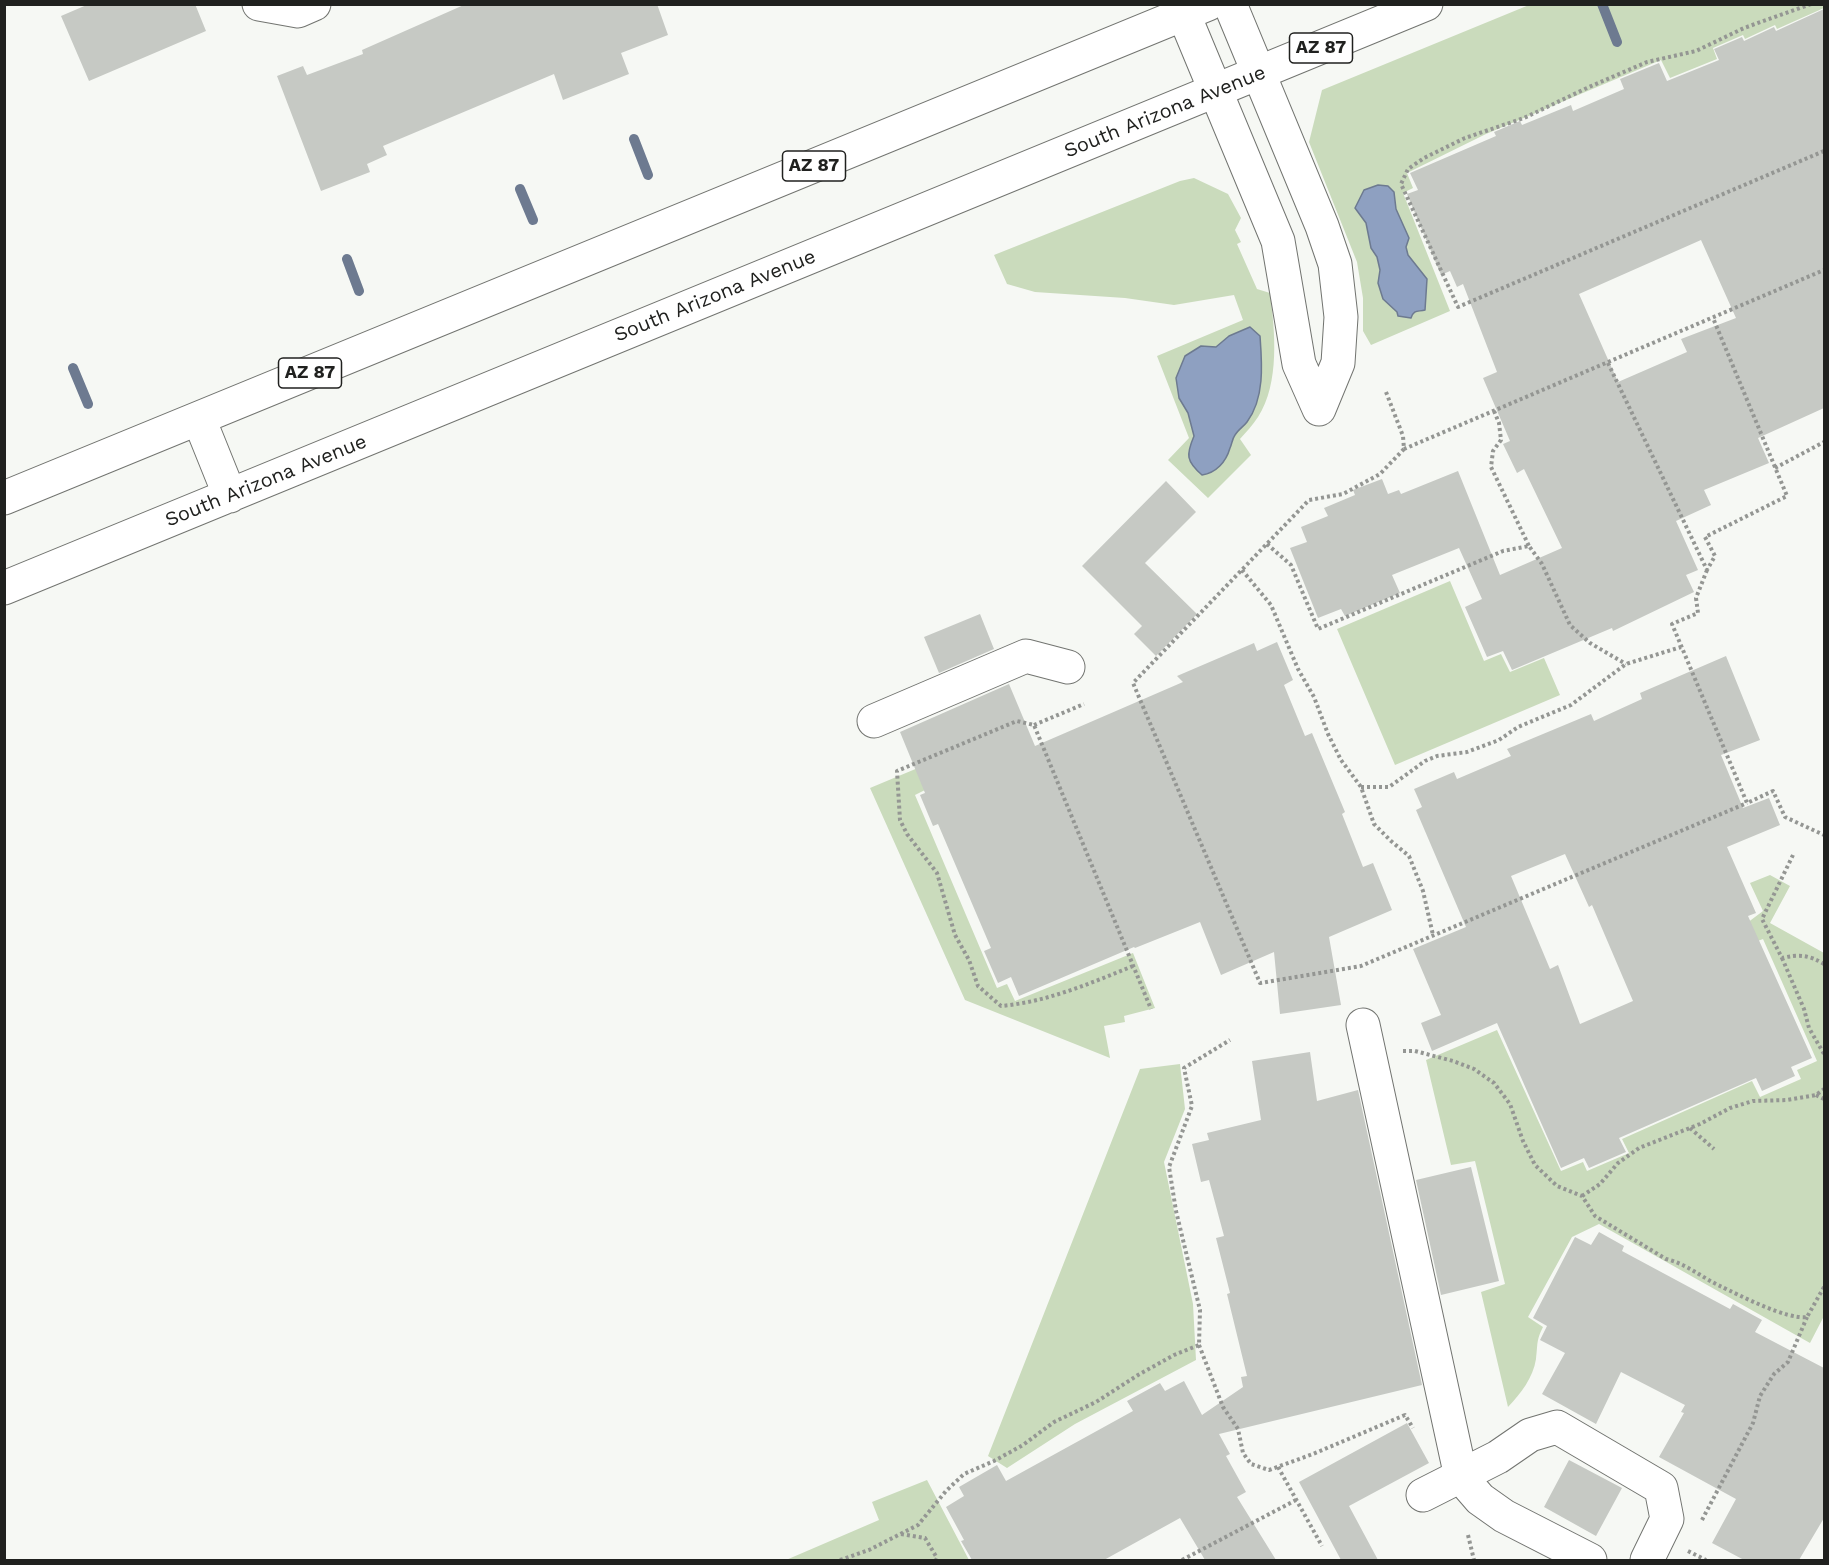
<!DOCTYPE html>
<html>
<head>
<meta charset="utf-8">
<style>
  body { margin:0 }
  #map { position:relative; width:1829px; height:1565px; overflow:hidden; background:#f6f8f4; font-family:"Work Sans",sans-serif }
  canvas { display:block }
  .frame { position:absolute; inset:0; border:6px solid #20211f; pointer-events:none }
</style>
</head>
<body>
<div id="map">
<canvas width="1829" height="1565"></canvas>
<div class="frame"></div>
</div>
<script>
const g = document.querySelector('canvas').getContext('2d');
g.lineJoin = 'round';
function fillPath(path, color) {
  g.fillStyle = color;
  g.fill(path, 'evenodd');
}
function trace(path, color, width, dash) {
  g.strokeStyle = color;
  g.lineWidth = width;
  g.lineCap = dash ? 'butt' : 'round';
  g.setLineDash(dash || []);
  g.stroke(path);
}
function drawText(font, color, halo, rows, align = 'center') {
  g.font = font + ' "Work Sans",sans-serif';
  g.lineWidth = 4.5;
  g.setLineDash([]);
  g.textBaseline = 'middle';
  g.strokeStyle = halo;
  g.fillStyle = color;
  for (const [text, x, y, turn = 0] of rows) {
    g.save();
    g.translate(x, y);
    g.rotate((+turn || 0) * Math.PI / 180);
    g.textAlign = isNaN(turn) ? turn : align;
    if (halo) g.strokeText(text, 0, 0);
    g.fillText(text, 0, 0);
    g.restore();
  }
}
const green = new Path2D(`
  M 1529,5 L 1824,5 L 1824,8 L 1777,29 L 1775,25 L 1745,39 L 1743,35 L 1713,48 L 1717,59 L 1670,78 L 1661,60 L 1486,134 L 1407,173 L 1413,188 L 1403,193 L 1450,311 L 1371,345 L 1363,331 L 1363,298 L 1357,262 L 1309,142 L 1322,90 Z
  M 1194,178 L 1228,194 L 1241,218 L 1235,230 L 1241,242 L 1237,244 L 1257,289 L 1270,293 C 1275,331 1280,383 1258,417 C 1253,425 1246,432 1240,439 L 1251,455 L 1208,498 L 1168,460 L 1189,438 L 1157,356 L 1243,320 L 1234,295 L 1174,305 L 1125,298 L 1035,292 L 1007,284 L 994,255 L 1180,181 Z
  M 1450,581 L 1484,661 L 1501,654 L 1510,672 L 1544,658 L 1560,695 L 1395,765 L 1337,629 Z
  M 925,765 L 929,788 L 915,795 L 997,988 L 1007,984 L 1015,1001 L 1133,953 L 1155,1008 L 1124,1016 L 1125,1022 L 1104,1026 L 1110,1058 L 965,1000 L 870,788 Z
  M 1770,875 L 1790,886 L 1770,923 L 1824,953 L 1824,1316 L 1810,1343 L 1599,1224 L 1572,1237 L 1528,1317 L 1543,1327 C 1536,1341 1538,1344 1536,1359 C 1533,1378 1521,1393 1508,1407 L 1481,1292 L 1505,1284 L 1475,1161 L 1451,1165 L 1426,1060 L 1497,1030 L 1561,1171 L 1583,1162 L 1587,1171 L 1629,1153 L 1622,1139 L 1752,1081 L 1760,1097 L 1801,1079 L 1797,1070 L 1817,1061 L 1763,939 L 1755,942 L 1747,923 L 1763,911 L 1750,883 Z
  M 1180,1064 L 1185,1109 L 1164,1162 L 1193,1304 L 1196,1360 L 1075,1424 L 1007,1468 L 988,1456 L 1140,1069 Z
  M 927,1480 L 969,1560 L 786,1560 L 879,1520 L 872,1502 Z`);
const water = new Path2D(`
  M 1378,185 L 1388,186 L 1394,192 L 1396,209 L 1409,238 L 1406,247 L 1408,255 L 1427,279 L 1425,310 C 1418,312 1414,309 1411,318 L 1398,316 L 1397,312 L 1383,299 L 1378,283 L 1380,270 L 1377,257 L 1371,248 L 1366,223 L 1355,208 L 1364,190 Z
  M 1250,327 L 1260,336 C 1262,363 1265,398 1247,422 C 1244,426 1238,430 1235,435 C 1232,439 1232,444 1230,448 C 1226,462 1216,473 1202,475 C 1186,461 1186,455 1194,436 L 1188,413 L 1179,398 L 1176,378 L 1185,356 L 1201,346 L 1216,347 L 1229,336 Z`);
const stream = new Path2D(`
  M 1602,4 L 1617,42
  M 634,139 L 648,175
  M 520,189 L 533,220
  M 347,259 L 359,291
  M 73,368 L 88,404`);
const building = new Path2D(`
  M 89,4 L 195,4 L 206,31 L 89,81 L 61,16 Z
  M 466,4 L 657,4 L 668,35 L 621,53 L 629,74 L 563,100 L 554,74 L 383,146 L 387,155 L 367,164 L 370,172 L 321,191 L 277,76 L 303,66 L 307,75 L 363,54 L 362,50 Z
  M 1824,9 L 1824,408 L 1758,438 L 1769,463 L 1704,490 L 1711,505 L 1676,521 L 1698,570 L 1686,575 L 1694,592 L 1613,631 L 1612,628 L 1512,670 L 1503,651 L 1487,657 L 1465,607 L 1482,599 L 1459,548 L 1392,575 L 1400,593 L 1345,616 L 1341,609 L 1318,618 L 1290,548 L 1307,542 L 1301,527 L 1328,516 L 1324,508 L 1355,495 L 1353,490 L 1382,479 L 1388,494 L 1399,490 L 1401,494 L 1458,471 L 1500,575 L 1562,548 L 1524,469 L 1517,473 L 1503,444 L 1510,441 L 1483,378 L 1497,372 L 1463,284 L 1457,287 L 1450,271 L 1441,275 L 1407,194 L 1418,190 L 1410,173 L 1496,136 L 1494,132 L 1520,121 L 1522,125 L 1571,105 L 1573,111 L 1624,89 L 1620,79 L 1659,63 L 1667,81 L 1719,60 L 1714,49 L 1742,37 L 1744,41 L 1774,27 L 1776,31 ZM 1701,240 L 1736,318 L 1681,339 L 1687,352 L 1618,382 L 1579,294 Z
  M 1166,481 L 1196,512 L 1145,563 L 1197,614 L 1156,656 L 1134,634 L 1142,626 L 1082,566 Z
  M 980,614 L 994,649 L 939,673 L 924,637 Z
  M 1277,642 L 1293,680 L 1284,685 L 1305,736 L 1312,733 L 1345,812 L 1342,814 L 1363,867 L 1373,863 L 1392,910 L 1329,937 L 1341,1005 L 1280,1014 L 1274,952 L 1221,975 L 1200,922 L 1135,948 L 1134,947 L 1019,996 L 1011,977 L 998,983 L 984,951 L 991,948 L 938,824 L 933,826 L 920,795 L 925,793 L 900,732 L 1009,684 L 1035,746 L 1183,682 L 1177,676 L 1254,643 L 1257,651 Z
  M 1726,656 L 1760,740 L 1721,755 L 1743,808 L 1769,798 L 1780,825 L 1727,847 L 1756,913 L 1748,916 L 1812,1058 L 1791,1067 L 1795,1076 L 1762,1091 L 1756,1078 L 1619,1138 L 1626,1152 L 1589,1168 L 1584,1158 L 1561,1168 L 1497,1023 L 1432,1051 L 1421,1023 L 1441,1015 L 1413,949 L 1466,927 L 1416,810 L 1422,807 L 1414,789 L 1454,772 L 1457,779 L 1511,756 L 1507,749 L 1591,714 L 1594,721 L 1642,699 L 1640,693 ZM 1565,854 L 1589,907 L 1592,905 L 1633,1001 L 1580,1024 L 1558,965 L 1550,969 L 1511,876 Z
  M 1310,1052 L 1317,1101 L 1358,1090 L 1422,1385 L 1219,1434 L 1230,1454 L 1226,1456 L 1246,1492 L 1237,1497 L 1276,1560 L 1205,1560 L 1180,1518 L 1104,1560 L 972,1560 L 961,1541 L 964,1540 L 946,1507 L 964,1496 L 959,1487 L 997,1465 L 1006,1481 L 1133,1411 L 1127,1401 L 1160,1383 L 1165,1391 L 1184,1381 L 1202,1415 L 1243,1387 L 1241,1377 L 1247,1376 L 1227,1294 L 1230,1293 L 1216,1238 L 1224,1236 L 1209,1180 L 1201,1182 L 1192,1144 L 1209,1140 L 1207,1133 L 1261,1120 L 1252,1061 Z
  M 1471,1167 L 1499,1281 L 1441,1295 L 1416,1180 Z
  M 1599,1232 L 1624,1246 L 1622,1251 L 1730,1309 L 1733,1304 L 1762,1320 L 1755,1332 L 1824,1368 L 1824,1518 L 1799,1560 L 1744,1560 L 1712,1543 L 1736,1499 L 1659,1457 L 1684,1413 L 1681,1412 L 1685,1405 L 1621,1372 L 1596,1424 L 1542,1394 L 1565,1353 L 1540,1340 L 1547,1326 L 1533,1318 L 1575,1237 L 1591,1245 Z
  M 1407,1423 L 1429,1463 L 1349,1506 L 1378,1560 L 1341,1560 L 1299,1482 Z
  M 1569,1460 L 1622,1488 L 1596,1536 L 1544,1507 Z`);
const path = new Path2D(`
  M 1811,4 L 1744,28 L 1696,51 L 1647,62 L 1589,87 L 1524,118 L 1465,138 L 1424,158 L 1408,169 L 1401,184 L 1458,307 L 1824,151
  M 1608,363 L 1707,570 L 1715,556 L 1705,537 L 1787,496 L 1713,318
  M 1386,392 L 1403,436 L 1404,449 L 1824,270
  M 1494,411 L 1499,423 L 1501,440 L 1493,451 L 1491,467 L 1529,546
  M 1404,449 L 1380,474 L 1343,494 L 1309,500 L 1133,683 L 1260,983 L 1361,966 L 1747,803
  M 1775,468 L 1824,442
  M 1267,544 L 1291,565 L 1318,629 L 1503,551 L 1529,546 L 1542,564 L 1570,625 L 1590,643 L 1626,664
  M 1242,570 L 1271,605 L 1298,669 L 1314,697 L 1328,734 L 1341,760 L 1361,787 L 1374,824 L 1391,841 L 1409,856 L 1423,891 L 1433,935
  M 1707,570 L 1696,598 L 1698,613 L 1672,624 L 1747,803 L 1773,791 L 1785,817 L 1824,835
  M 1034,725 L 1084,704
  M 1361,787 L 1389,787 L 1425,761 L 1437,756 L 1467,752 L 1499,740 L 1518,727 L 1571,705 L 1626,664 L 1681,647
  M 1793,855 L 1762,919 L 1782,958 C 1799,954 1809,955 1824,964
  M 1782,958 L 1804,1009 L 1809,1028 L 1824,1054
  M 1133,966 C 1091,983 1047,1002 1001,1006 L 978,986 L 969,960 L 955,935 L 937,873 L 907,834 L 900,820 L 897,771 L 1017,721 L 1034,725 L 1151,1009
  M 1403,1051 L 1415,1051 L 1453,1061 L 1474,1069 L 1494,1083 L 1510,1104 L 1523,1141 L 1535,1165 L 1557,1186 L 1582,1196 L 1595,1216 L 1666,1259 C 1687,1264 1701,1277 1720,1286 C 1739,1295 1787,1320 1807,1317 L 1824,1287
  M 1816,1095 L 1824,1099
  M 1690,1128 L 1714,1149
  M 1582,1196 L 1600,1184 L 1618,1163 L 1639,1148 L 1700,1124 L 1730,1108 L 1753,1101 L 1787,1100 L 1816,1095 L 1824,1089
  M 1199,1345 L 1223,1407 L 1238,1429 L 1243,1453 L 1251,1464 L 1269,1470 L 1313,1454 L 1405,1415 L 1413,1428
  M 1278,1467 L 1322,1546
  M 1702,1520 L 1753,1423 L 1760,1396 L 1774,1374 L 1788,1362 L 1807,1317
  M 901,1534 L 925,1538 L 937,1558 L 936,1560
  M 1468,1535 L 1474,1560
  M 1688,1551 L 1706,1560
  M 840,1560 L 869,1550 L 918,1525 L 946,1491 L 964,1474 L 994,1461 L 1023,1445 L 1054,1422 L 1096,1402 L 1138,1375 L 1174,1355 L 1199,1345 L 1200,1310 L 1176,1211 L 1169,1167 L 1192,1106 L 1184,1068 L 1230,1040
  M 1182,1560 L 1296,1500`);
const minor = new Path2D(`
  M 259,4 L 298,11 L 314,4
  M 1182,4 L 1184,15 L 1278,241 L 1299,364 L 1319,409
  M 1230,4 L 1322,226 L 1335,264 L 1341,317 L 1338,363 L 1319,409
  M 874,721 L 1026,656 L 1068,667
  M 1363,1025 L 1461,1477 L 1480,1499 L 1504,1516 L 1590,1560
  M 1423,1495 L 1498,1457 L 1530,1435 L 1557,1427 L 1661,1488 L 1667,1519 L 1647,1560`);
const major = new Path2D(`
  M 199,419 L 230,496
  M 4,498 L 1208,4
  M 4,588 L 1426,4`);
const shields = [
  [1321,48,63],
  [814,166,63],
  [310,373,63]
];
const shieldNames = [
  ["AZ 87",1321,48],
  ["AZ 87",814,166],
  ["AZ 87",310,373]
];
const streetNames = [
  ["South Arizona Avenue",1165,112,-22],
  ["South Arizona Avenue",715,296,-22],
  ["South Arizona Avenue",266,481,-22]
];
fillPath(green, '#cadbbc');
fillPath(water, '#8ea0c1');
trace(water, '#6d7a90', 1.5);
trace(stream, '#6d7a90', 10);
fillPath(building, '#c6c9c4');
trace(minor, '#727470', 35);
trace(major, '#727470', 35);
trace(path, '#949693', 4, [3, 3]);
trace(minor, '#fff', 33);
trace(major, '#fff', 33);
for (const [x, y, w] of shields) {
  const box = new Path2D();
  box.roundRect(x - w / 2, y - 15, w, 30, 4.5);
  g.fillStyle = '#fff';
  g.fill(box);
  trace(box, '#20211f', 1.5);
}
drawText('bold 18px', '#20211f', null, shieldNames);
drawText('20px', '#20211f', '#fff', streetNames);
</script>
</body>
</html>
